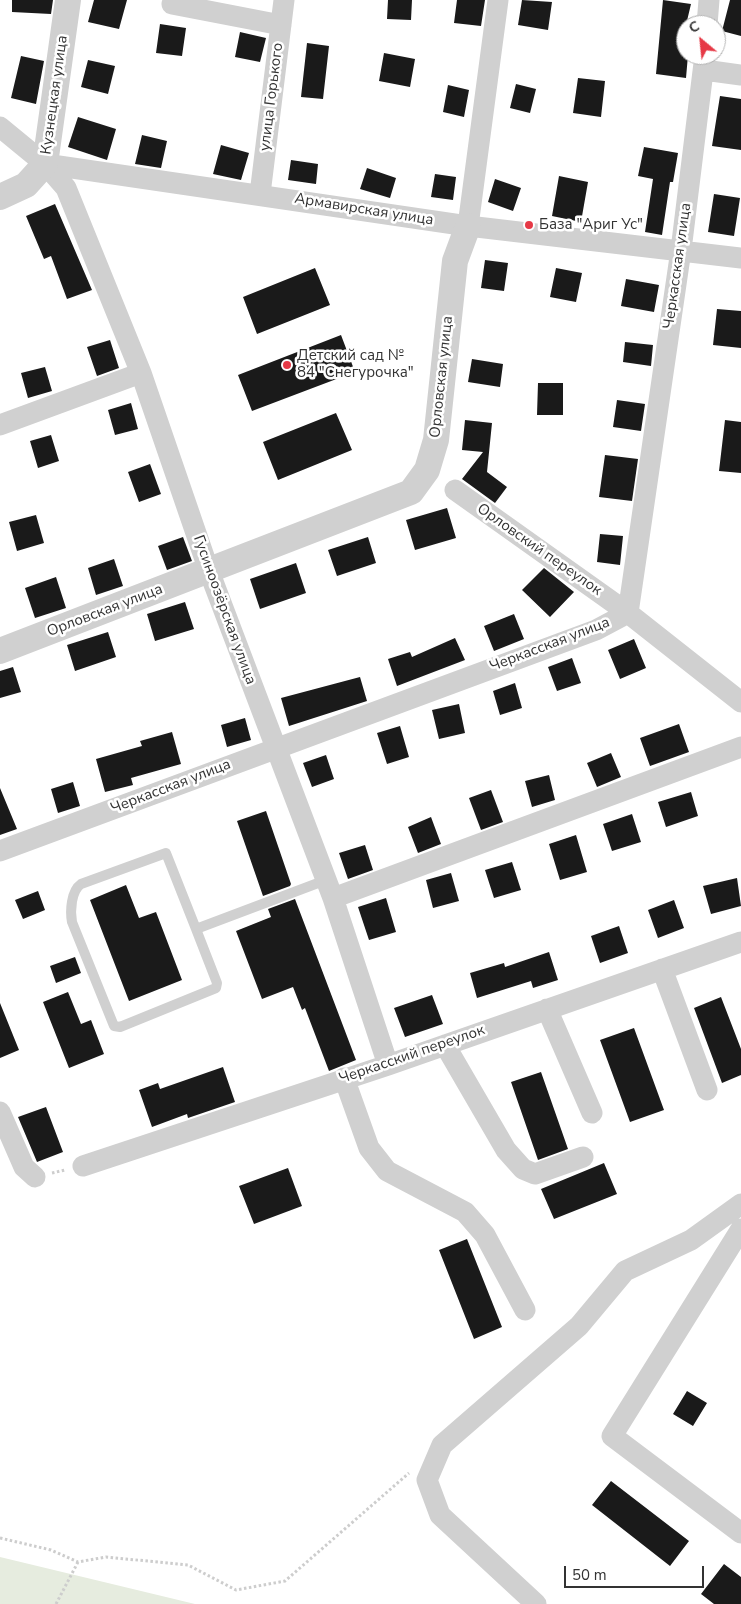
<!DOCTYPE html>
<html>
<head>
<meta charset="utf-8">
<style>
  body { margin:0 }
  #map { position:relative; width:741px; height:1604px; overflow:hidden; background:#fff; font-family:"Nunito Sans",sans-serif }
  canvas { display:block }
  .north { position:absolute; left:676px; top:15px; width:50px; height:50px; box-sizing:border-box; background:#fff; border:1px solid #adadad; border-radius:50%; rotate:332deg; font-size:14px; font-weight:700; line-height:20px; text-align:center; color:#333 }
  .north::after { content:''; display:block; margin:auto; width:18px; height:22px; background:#e63946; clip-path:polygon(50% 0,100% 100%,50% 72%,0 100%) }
  .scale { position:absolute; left:564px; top:1566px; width:140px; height:22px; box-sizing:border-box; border:2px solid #333; border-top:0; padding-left:6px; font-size:15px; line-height:18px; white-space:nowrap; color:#333; -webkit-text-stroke:4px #fff; paint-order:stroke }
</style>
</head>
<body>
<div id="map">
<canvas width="741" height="1604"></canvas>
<div class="north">С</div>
<div class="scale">50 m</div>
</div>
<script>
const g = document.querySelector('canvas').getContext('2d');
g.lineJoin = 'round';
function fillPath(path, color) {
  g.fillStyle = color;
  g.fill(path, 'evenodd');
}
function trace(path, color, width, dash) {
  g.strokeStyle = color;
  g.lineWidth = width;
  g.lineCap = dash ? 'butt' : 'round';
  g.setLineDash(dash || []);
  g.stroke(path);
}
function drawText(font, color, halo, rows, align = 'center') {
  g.font = font + ' "Nunito Sans",sans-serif';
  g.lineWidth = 5;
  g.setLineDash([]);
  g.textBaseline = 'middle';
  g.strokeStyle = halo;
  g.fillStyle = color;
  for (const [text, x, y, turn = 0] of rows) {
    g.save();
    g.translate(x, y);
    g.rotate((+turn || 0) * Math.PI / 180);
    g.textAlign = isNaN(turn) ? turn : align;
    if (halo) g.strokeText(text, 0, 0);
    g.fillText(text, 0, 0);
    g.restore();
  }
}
const green = new Path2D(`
  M 0,1557 L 195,1604 L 0,1604 Z`);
const building = new Path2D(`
  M 12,0 L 53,0 L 51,14 L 12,12 Z
  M 94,0 L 127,0 L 119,29 L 88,22 Z
  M 388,0 L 412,0 L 411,20 L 387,19 Z
  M 457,0 L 485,0 L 481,26 L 454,23 Z
  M 522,0 L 552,2 L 548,30 L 518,25 Z
  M 663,0 L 691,4 L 686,25 L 686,55 L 688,55 L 686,78 L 656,74 Z
  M 730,0 L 741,0 L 741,36 L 722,31 Z
  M 160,24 L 186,28 L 182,56 L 156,53 Z
  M 240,32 L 266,38 L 260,62 L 235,57 Z
  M 307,43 L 329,46 L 323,99 L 301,97 Z
  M 384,53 L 415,59 L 410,87 L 379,81 Z
  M 21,56 L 44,61 L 36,104 L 11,98 Z
  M 88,60 L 115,66 L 108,94 L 81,87 Z
  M 578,78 L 605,81 L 601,117 L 573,113 Z
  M 516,84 L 536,89 L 530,113 L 510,108 Z
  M 448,85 L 469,90 L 464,117 L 443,112 Z
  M 720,96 L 741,99 L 741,150 L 712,146 Z
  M 78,117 L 116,129 L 107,160 L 68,147 Z
  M 142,135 L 167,141 L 161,168 L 135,164 Z
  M 221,145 L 249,153 L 241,180 L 213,174 Z
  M 644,147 L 678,153 L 673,182 L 670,182 L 662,235 L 645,232 L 653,179 L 638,176 Z
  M 291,160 L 318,164 L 316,184 L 288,180 Z
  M 367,168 L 396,178 L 390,198 L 360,189 Z
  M 435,174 L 456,177 L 453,200 L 431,197 Z
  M 559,176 L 588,182 L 581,222 L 552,216 Z
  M 495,179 L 521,188 L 513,211 L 488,202 Z
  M 714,194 L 740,198 L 734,236 L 708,232 Z
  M 55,204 L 92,290 L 67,299 L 51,256 L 44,259 L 26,216 Z
  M 485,260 L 508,263 L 504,291 L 481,288 Z
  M 315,268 L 330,305 L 257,334 L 243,297 Z
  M 556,268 L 582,273 L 576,302 L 550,297 Z
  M 626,279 L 659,285 L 654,312 L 621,306 Z
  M 717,309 L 741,311 L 741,348 L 713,345 Z
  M 341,335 L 355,372 L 252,411 L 238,375 Z
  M 110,340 L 119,368 L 97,376 L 87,347 Z
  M 625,342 L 653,345 L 651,366 L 623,362 Z
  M 472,359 L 503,364 L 500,387 L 468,382 Z
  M 45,367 L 52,391 L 28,398 L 21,373 Z
  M 538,383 L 563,383 L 563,415 L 537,415 Z
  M 617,400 L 645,404 L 641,431 L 613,427 Z
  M 131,403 L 138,429 L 115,435 L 108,410 Z
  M 336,413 L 352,450 L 278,480 L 263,442 Z
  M 465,420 L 492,423 L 487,472 L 507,487 L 495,503 L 462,479 L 483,452 L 462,450 Z
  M 725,420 L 741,422 L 741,473 L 719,471 Z
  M 51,435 L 59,461 L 38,468 L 30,441 Z
  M 605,455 L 638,459 L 632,501 L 599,497 Z
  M 150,464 L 161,494 L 139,502 L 128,472 Z
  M 447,508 L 456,538 L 415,550 L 406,520 Z
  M 36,515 L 44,543 L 17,551 L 9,522 Z
  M 600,534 L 623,536 L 620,565 L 597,562 Z
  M 183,537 L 192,561 L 167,570 L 158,546 Z
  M 368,537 L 376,563 L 337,576 L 328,550 Z
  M 114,559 L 123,586 L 96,595 L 88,568 Z
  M 296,563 L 306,593 L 260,609 L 250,579 Z
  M 544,568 L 574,592 L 550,617 L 522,590 Z
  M 56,577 L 66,608 L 35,618 L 25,588 Z
  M 185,602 L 194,629 L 155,641 L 147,614 Z
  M 514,614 L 524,639 L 494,651 L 484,626 Z
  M 108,632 L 116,657 L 75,671 L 67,645 Z
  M 455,638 L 465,660 L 397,686 L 388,659 L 410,652 L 412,657 Z
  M 634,639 L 646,668 L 620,679 L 608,650 Z
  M 572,658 L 581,683 L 557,691 L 548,667 Z
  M 13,667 L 21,692 L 0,698 L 0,671 Z
  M 360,677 L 367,701 L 289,726 L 281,698 Z
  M 515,683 L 522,708 L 500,715 L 493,691 Z
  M 459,704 L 465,733 L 439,739 L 432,710 Z
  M 245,718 L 251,740 L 227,747 L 221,725 Z
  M 679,724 L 689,752 L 650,766 L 640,738 Z
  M 400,726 L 409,757 L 387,764 L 377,733 Z
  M 172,732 L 181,764 L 131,778 L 133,785 L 105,792 L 96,759 L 142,746 L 140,741 Z
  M 611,753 L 621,777 L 597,787 L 587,763 Z
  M 326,755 L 334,779 L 312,787 L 303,763 Z
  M 549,775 L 555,800 L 532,807 L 525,781 Z
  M 73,782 L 80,806 L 58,813 L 51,789 Z
  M 0,788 L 17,829 L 0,835 Z
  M 491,790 L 503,822 L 481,830 L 469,798 Z
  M 691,792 L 698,816 L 666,827 L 658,802 Z
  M 266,811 L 291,884 L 290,886 L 263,896 L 237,821 Z
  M 632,814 L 641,842 L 612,851 L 603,824 Z
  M 431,817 L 441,844 L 418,853 L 408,827 Z
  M 576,835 L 587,872 L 560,880 L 549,844 Z
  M 365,845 L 373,870 L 348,879 L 339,853 Z
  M 512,862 L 521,890 L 494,898 L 485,870 Z
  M 451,873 L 459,901 L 433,908 L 426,880 Z
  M 737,878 L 741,906 L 711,914 L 703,886 Z
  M 126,885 L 139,918 L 156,912 L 182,980 L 129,1001 L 90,900 Z
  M 38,891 L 45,910 L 23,919 L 15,900 Z
  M 386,898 L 396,932 L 369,940 L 358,907 Z
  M 295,899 L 356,1060 L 329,1071 L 305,1008 L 302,1010 L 293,987 L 262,999 L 236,931 L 271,917 L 268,909 Z
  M 674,900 L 684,928 L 658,938 L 648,910 Z
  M 619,926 L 628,953 L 600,963 L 591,936 Z
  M 549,952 L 558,980 L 533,988 L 531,981 L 477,998 L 470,973 L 504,963 L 505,967 Z
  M 75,957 L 81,973 L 56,983 L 50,966 Z
  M 68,992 L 81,1024 L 91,1020 L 104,1054 L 69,1068 L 43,1002 Z
  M 432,995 L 443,1024 L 405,1037 L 394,1008 Z
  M 721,997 L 741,1049 L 741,1075 L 722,1083 L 694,1008 Z
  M 0,1003 L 19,1050 L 0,1058 Z
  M 634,1028 L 664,1110 L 630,1122 L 600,1040 Z
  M 223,1067 L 235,1102 L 188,1118 L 187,1114 L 152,1127 L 139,1090 L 158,1083 L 160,1089 Z
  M 541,1072 L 568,1149 L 538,1160 L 511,1082 Z
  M 46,1107 L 63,1152 L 37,1162 L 18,1117 Z
  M 604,1163 L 617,1194 L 554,1219 L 541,1189 Z
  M 288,1168 L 302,1206 L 254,1224 L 239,1186 Z
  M 467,1239 L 502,1327 L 474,1339 L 439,1250 Z
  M 687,1391 L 707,1403 L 693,1426 L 673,1414 Z
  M 611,1481 L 689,1541 L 670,1566 L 592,1505 Z
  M 724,1564 L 741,1577 L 741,1604 L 714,1604 L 701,1594 Z`);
const path = new Path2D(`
  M 52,1173 L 65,1170
  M 0,1538 L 51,1550 L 78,1562 L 106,1557 L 188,1565 L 236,1590 L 285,1581 L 409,1473
  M 56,1604 L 78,1562`);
const service = new Path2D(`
  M 196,929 L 217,983 L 216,988 L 120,1027 L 114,1026 L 72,922 C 70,911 71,891 81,884 L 166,853 L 196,929 L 326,880`);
const minor = new Path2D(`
  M 172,4 L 281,25
  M 707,25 L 709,0
  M 704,70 L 741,75
  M 0,127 L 45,164 L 468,226 L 741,258
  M 45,164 L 66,188 L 141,373 L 209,571 L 333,898 L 388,1065
  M 260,194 L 284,0
  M 468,226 L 498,0
  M 0,425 L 141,373
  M 455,490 L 628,613 L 741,702
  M 0,851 L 596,630 L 628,613 L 681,250 L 705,55
  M 333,898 L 741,747
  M 662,969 L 707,1090
  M 547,1009 L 592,1113
  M 445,1045 L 506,1150 L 523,1169 L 535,1174 L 583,1157
  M 344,1078 L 369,1148 L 387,1171 L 465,1212 L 485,1235 L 525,1310
  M 0,1112 L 24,1167 L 35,1177
  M 83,1166 L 388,1065 L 741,942
  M 741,1229 L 612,1436 L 741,1533
  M 536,1604 L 440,1515 L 427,1480 L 442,1445 L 579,1326 L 625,1271 L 691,1240 L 741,1204`);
const tertiary = new Path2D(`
  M 0,197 L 26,185 L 45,164 L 68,0
  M 0,651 L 411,492 L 427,470 L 436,440 L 455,261 L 468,226`);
const markers = [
  [529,225,5,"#e63946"],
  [287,365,5,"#e63946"]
];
const streetNames = [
  ["Кузнецкая улица",55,95,-82],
  ["улица Горького",272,97,-83],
  ["Армавирская улица",364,210,9],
  ["Черкасская улица",678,266,-82],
  ["Орловская улица",442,377,-84],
  ["Орловский переулок",539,550,35],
  ["Гусиноозёрская улица",224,610,70],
  ["Орловская улица",105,611,-21],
  ["Черкасская улица",550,645,-21],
  ["Черкасская улица",171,787,-21],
  ["Черкасский переулок",412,1055,-19]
];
const poiNames = [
  ["База \"Ариг Ус\"",539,225],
  ["Детский сад №",297,356],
  ["84 \"Снегурочка\"",297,373]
];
fillPath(green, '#e6ecdf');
fillPath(building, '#1a1a1a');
trace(path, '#cdcdcd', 3, [2.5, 2.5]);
trace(service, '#d0d0d0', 10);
trace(minor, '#d0d0d0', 21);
trace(tertiary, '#d0d0d0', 26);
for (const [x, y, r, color] of markers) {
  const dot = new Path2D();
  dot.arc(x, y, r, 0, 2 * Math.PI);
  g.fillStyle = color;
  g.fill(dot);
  trace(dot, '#fff', 2);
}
drawText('15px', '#333', '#fff', streetNames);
drawText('15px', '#333', '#fff', poiNames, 'left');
</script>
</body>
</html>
